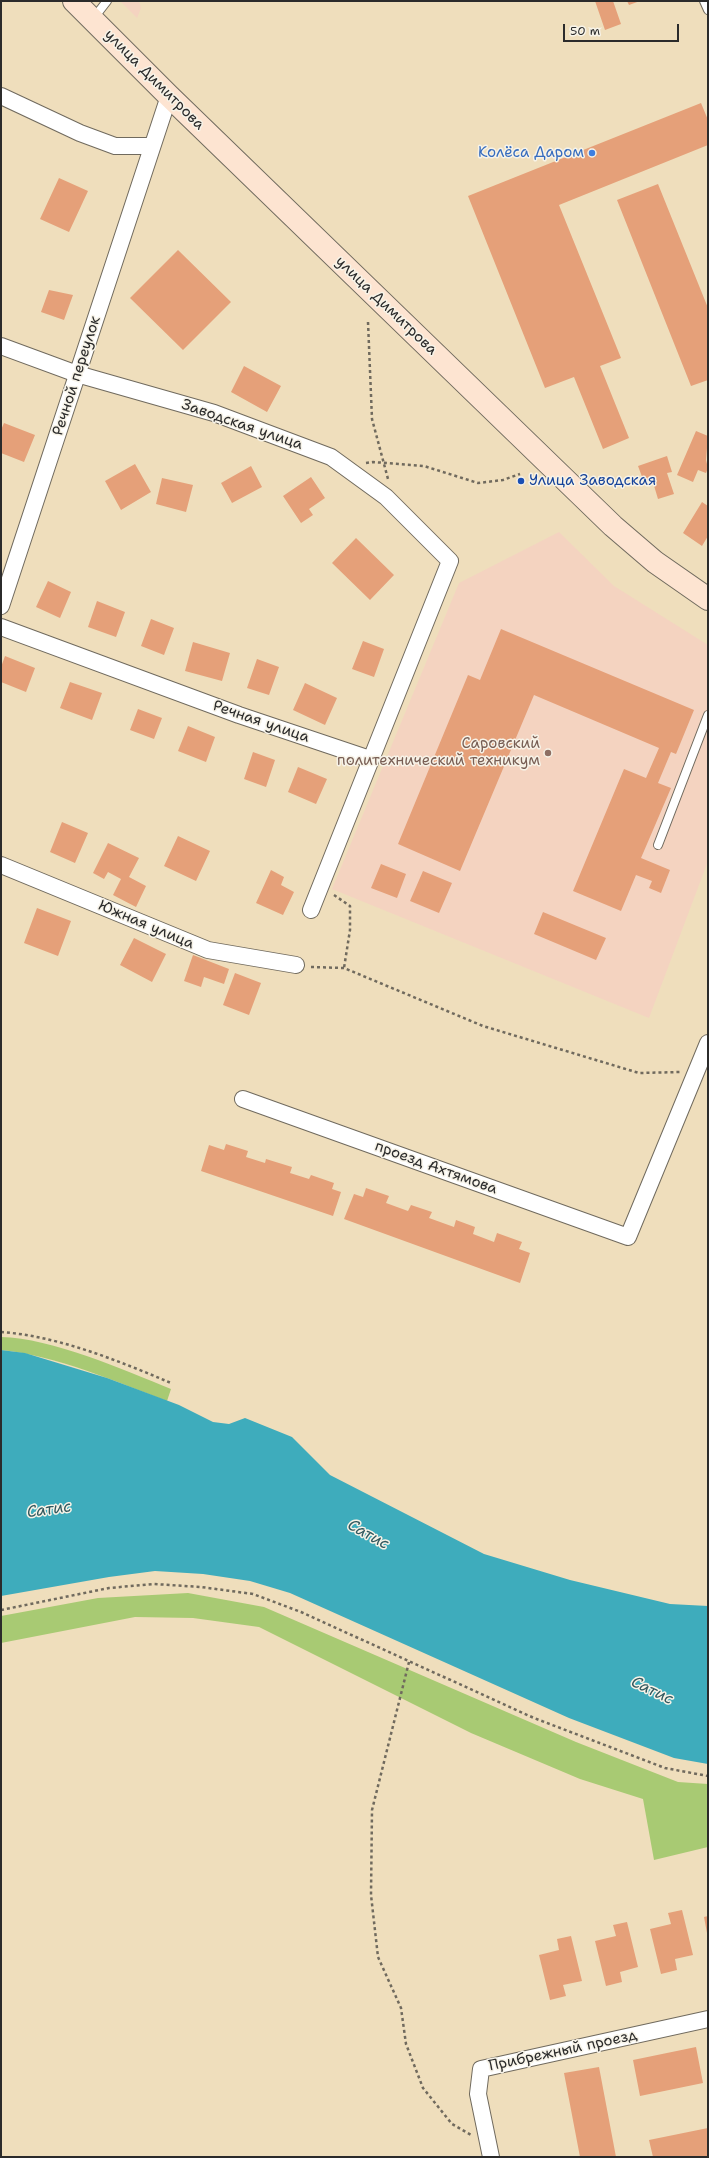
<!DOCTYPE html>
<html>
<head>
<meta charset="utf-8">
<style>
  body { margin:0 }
  #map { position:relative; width:709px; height:2158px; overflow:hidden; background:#efdebc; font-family:"Shantell Sans",sans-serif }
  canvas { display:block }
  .frame { position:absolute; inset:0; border:2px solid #2b2b2b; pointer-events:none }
  .scale { position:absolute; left:563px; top:24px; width:116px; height:18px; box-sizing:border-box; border:2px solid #2b2b2b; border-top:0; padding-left:5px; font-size:12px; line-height:14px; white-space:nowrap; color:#2b2b2b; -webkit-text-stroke:3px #f7f3e8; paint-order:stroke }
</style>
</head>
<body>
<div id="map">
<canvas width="709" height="2158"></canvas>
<div class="frame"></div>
<div class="scale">50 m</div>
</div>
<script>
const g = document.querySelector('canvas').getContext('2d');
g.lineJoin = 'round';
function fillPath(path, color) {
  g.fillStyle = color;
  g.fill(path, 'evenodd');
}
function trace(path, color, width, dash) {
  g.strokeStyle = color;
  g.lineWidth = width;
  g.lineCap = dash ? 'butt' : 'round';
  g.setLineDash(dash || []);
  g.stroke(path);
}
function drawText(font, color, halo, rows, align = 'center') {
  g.font = font + ' "Shantell Sans",sans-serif';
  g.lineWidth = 3;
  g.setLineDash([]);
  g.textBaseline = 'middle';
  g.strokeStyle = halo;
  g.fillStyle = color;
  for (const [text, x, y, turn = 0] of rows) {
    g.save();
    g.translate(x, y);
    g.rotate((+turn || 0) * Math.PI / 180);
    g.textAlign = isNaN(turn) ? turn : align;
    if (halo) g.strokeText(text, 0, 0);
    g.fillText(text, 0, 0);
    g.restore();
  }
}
const built = new Path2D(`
  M 120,1 L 139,1 L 141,8 L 137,18 Z
  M 559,532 L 614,586 L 708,645 L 708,861 L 649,1018 L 332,889 L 459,583 Z`);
const green = new Path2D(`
  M 1,1337 C 52,1338 124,1370 171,1389 L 167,1401 C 114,1381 58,1356 1,1350 Z
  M 188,1593 L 264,1607 L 576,1742 L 678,1782 L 708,1784 L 708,1847 L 654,1860 L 643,1799 L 580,1779 L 471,1733 L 259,1627 L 193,1618 L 135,1617 L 1,1643 L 1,1616 L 98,1598 Z`);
const water = new Path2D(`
  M 1,1350 L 25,1353 L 107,1378 L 179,1405 L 213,1422 L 229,1424 L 245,1418 L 292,1437 L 330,1475 L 484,1554 L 570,1580 L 670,1604 L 708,1606 L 708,1764 L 674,1758 L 569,1718 L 290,1593 L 250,1581 L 203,1574 L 155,1571 L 109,1577 L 1,1596 Z`);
const building = new Path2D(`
  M 595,1 L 613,1 L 621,24 L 605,30 Z
  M 627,1 L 640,1 L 629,5 Z
  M 701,103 L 708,120 L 708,145 L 559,205 L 621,358 L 600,366 L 629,438 L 603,449 L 574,377 L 545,388 L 468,196 Z
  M 59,178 L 88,191 L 69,232 L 40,219 Z
  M 658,184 L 708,308 L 708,380 L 691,386 L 617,200 Z
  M 178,250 L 231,302 L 183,350 L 130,298 Z
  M 49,290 L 73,295 L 64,320 L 41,312 Z
  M 244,366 L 281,386 L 267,412 L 231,392 Z
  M 4,423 L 35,435 L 24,462 L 1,453 L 1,430 Z
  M 696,431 L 708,436 L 706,460 L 708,468 L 706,473 L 698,470 L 693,482 L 677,475 Z
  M 667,456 L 672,472 L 667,473 L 674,494 L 658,499 L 652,479 L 644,482 L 638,466 Z
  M 135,464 L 151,492 L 121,510 L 105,481 Z
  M 251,466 L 262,487 L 232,503 L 221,483 Z
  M 311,477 L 325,498 L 309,509 L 313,515 L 301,523 L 283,496 Z
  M 162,478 L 193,485 L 186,512 L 156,504 Z
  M 702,502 L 708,506 L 708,536 L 702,546 L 683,533 Z
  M 356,538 L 394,575 L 370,600 L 332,563 Z
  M 48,581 L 71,592 L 60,618 L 36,607 Z
  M 97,601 L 125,612 L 116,637 L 88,627 Z
  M 151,619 L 174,628 L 164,655 L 141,646 Z
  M 501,629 L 694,710 L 676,754 L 671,752 L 658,783 L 671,788 L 641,858 L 670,870 L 661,893 L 649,888 L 652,881 L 636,875 L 621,911 L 573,891 L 624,769 L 646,778 L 659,748 L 534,695 L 460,871 L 398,844 L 468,675 L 480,680 Z
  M 363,641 L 384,649 L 374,677 L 352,669 Z
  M 193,642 L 230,653 L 222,681 L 185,671 Z
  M 5,656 L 35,668 L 26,692 L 1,682 L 1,667 Z
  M 257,659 L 279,667 L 269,695 L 247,688 Z
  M 70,682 L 102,693 L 92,720 L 60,708 Z
  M 305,683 L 337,698 L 325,725 L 293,710 Z
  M 138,709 L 162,718 L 154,739 L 130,730 Z
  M 188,726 L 215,737 L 206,762 L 178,751 Z
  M 253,752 L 275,760 L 266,787 L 244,779 Z
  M 298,767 L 327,779 L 316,804 L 288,792 Z
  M 62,822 L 88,833 L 75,863 L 50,852 Z
  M 178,836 L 210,851 L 196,881 L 164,866 Z
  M 108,843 L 139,858 L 129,877 L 146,886 L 136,907 L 113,895 L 121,879 L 108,872 L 104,879 L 93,873 Z
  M 381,864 L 406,874 L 397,898 L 371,888 Z
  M 271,870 L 284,877 L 281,885 L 294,892 L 283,915 L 256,903 Z
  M 423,871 L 452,883 L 439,913 L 410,901 Z
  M 37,908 L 71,921 L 58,956 L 24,943 Z
  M 543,912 L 606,938 L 596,960 L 534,934 Z
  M 134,938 L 166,954 L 152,982 L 120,965 Z
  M 193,955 L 229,969 L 224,984 L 204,977 L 201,987 L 184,981 Z
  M 235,973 L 261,983 L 249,1015 L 223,1005 Z
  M 226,1144 L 248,1151 L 246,1157 L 265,1163 L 266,1159 L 292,1167 L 290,1173 L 309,1179 L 311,1175 L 334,1183 L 332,1189 L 341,1192 L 333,1216 L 201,1171 L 209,1145 L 224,1150 Z
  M 366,1188 L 389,1196 L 386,1203 L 408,1211 L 411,1205 L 432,1212 L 429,1218 L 454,1227 L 456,1220 L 475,1227 L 473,1234 L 494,1242 L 497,1233 L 522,1242 L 519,1249 L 530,1253 L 520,1283 L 344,1219 L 354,1194 L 363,1197 Z
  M 682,1910 L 693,1955 L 675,1959 L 677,1970 L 661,1974 L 650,1929 L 671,1924 L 668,1913 Z
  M 708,1916 L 708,1933 L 707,1933 L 704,1917 Z
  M 627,1922 L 638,1967 L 620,1972 L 622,1982 L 606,1986 L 595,1941 L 616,1936 L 613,1925 Z
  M 571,1936 L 582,1981 L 563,1985 L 566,1996 L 550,2000 L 539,1955 L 559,1950 L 557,1939 Z
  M 696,2047 L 703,2083 L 640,2096 L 633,2060 Z
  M 599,2067 L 616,2157 L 580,2157 L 564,2073 Z
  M 708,2128 L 708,2157 L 653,2157 L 649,2140 Z`);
const path = new Path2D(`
  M 368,322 L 372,419 L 388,479
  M 366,463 L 373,462 L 424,466 L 478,483 L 503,480 L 520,474
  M 334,895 L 350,906 L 350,930 L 344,968
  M 311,967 L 344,968 L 483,1026 L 639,1073 L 681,1072
  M 1,1332 C 58,1336 119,1361 171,1383
  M 1,1610 L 109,1588 L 154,1584 L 201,1587 L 253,1594 L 301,1612 L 534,1718 L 665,1768 L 708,1776
  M 409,1662 L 372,1810 L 371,1895 L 378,1957 L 401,2008 L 406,2044 L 423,2088 L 452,2124 L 471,2135`);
const lane = new Path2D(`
  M 704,1 L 708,10
  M 93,19 L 107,1
  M 658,845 L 708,715`);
const street = new Path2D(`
  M 1,96 L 80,133 L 115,146 L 152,146
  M 1,346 L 77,374 L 214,413 L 331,457 L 386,497 L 450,561 L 311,910
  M 1,606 L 169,96
  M 1,627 L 239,715 L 370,759
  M 1,865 L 208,950 L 296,965
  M 243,1099 L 628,1237 L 708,1043
  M 491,2157 L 478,2094 L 481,2069 L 708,2019`);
const secondary = new Path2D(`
  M 74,1 L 169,96 L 613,526 L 655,562 L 708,599`);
const markers = [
  [592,153,4,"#3f7fe0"],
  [521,481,4,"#1a4fb4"],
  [548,753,4,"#8d6e63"]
];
const streetNames = [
  ["улица Димитрова",154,80,45],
  ["улица Димитрова",386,306,44],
  ["Речной переулок",77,376,-72],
  ["Заводская улица",242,425,19],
  ["Речная улица",261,722,19],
  ["Южная улица",146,925,23],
  ["проезд Ахтямова",436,1168,20],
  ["Прибрежный проезд",563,2051,-12]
];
const shopNames = [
  ["Колёса Даром",584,153]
];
const transitNames = [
  ["Улица Заводская",529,481]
];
const educationNames = [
  ["Саровский",540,744],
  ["политехнический техникум",540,761]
];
const waterNames = [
  ["Сатис",49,1510,-8],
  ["Сатис",368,1535,29],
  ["Сатис",652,1691,26]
];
fillPath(built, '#f4d3c0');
fillPath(green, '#a8ca73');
fillPath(water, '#3eacbc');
fillPath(building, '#e5a079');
trace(lane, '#706a5e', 10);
trace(street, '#706a5e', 18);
trace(secondary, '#706a5e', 24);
trace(path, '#706a5e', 2.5, [3, 3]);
trace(lane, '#fff', 8);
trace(street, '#fff', 16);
trace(secondary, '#fde4d1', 22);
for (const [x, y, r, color] of markers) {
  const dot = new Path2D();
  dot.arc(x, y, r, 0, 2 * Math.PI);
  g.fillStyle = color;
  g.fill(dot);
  trace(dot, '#f7f3e8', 1.5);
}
drawText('15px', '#2b2b2b', '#f7f3e8', streetNames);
drawText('15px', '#366cbe', '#f7f3e8', shopNames, 'right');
drawText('15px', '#164399', '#f7f3e8', transitNames, 'left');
drawText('15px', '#785e54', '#f7f3e8', educationNames, 'right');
drawText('italic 16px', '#32585e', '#f7f3e8', waterNames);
</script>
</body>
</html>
